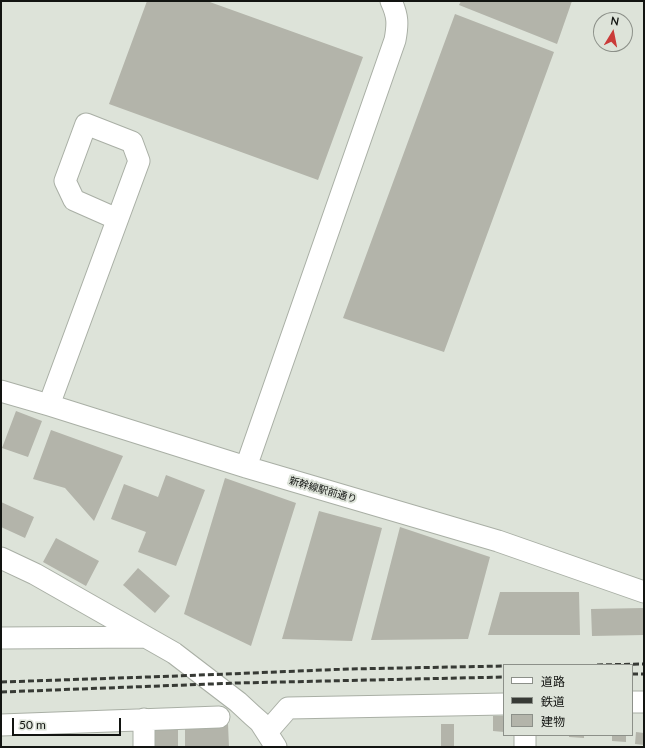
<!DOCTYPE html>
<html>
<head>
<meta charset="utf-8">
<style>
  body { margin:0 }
  #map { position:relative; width:645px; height:748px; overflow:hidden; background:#dde3d9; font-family:Lato,"Noto Sans JP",sans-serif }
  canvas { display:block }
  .frame { position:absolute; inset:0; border:2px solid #121411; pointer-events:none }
  .legend { position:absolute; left:503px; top:664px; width:130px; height:72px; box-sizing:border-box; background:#dde3d9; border:1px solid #8c9089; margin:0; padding:5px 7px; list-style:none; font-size:12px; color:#121411 }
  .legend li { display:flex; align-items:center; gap:8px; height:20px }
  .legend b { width:20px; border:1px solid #8c9089 }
  .north { position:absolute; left:593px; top:12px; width:40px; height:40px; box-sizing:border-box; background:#dde3d9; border:1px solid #8c9089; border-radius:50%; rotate:10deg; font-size:11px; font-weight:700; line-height:16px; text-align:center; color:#121411 }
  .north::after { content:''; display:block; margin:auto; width:14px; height:18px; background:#ca3b39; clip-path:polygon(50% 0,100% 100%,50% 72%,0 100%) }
  .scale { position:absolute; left:12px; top:718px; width:109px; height:18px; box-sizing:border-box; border:2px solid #121411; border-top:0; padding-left:5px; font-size:12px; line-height:14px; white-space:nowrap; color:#121411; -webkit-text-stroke:3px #dde3d9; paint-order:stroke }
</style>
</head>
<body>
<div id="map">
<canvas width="645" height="748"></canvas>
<div class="frame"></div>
<ul class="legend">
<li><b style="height:5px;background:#fff"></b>道路</li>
<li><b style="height:5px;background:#373a35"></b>鉄道</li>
<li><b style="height:11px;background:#b3b4aa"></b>建物</li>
</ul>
<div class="north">N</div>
<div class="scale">50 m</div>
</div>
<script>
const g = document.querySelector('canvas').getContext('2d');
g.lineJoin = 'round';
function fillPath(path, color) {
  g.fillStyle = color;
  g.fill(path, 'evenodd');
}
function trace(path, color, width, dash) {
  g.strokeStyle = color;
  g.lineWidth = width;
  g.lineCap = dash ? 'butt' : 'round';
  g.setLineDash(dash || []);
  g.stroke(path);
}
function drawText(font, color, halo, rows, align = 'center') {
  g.font = font + ' Lato,"Noto Sans JP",sans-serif';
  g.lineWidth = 4;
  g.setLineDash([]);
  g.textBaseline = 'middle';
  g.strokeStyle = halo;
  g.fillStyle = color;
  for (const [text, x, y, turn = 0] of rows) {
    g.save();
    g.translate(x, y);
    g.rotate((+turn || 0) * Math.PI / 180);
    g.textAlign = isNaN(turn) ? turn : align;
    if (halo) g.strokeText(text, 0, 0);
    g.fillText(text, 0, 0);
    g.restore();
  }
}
const building = new Path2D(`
  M 147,1 L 207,1 L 363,57 L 318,180 L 109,104 Z
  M 461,1 L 572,1 L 557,44 L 459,5 Z
  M 455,14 L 554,52 L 444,352 L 343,318 Z
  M 16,411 L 42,421 L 28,457 L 2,448 Z
  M 51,430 L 123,456 L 94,521 L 65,488 L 33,479 Z
  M 166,475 L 205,490 L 176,566 L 138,552 L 146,532 L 111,519 L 124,484 L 158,497 Z
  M 225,478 L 296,503 L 251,646 L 184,614 Z
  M 1,502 L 34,517 L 25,538 L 1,527 Z
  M 319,511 L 382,528 L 352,641 L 282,639 Z
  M 400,527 L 490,557 L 468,639 L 371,640 Z
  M 56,538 L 99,561 L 86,586 L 43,562 Z
  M 138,568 L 170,596 L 155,613 L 123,585 Z
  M 500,592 L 579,592 L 580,635 L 488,635 Z
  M 644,608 L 644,635 L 592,636 L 591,609 Z
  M 493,716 L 504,716 L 504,732 L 493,731 Z
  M 228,724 L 229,747 L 185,747 L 185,726 Z
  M 441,724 L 454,724 L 454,747 L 441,747 Z
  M 154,729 L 178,730 L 178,747 L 153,747 Z
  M 636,732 L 644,733 L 644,745 L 635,744 Z
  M 569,735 L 584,735 L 584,738 L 569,737 Z
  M 612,735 L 626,735 L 626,742 L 612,741 Z`);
const minor = new Path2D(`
  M 1,391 L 49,405 L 246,467 L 498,541 L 644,592
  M 49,405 L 139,161 L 132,142 L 86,124 L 65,181 L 74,200 L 117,219
  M 246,467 L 395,40 C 398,24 398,16 391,1
  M 1,558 L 35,574 L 174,653 L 238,702 L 252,715 L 260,722 L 276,747
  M 1,638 L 144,637
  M 632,702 L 644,702
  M 1,725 L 219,717
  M 267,732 L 288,708 L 504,704
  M 525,735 L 525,747
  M 144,747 L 144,719`);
const rail = new Path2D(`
  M 597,665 L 644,664
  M 632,674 L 644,674
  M 1,682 L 177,676 L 349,669 L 504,666
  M 1,692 L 237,683 L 504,677`);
const streetNames = [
  ["新幹線駅前通り",323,490,16]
];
fillPath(building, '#b3b4aa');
trace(minor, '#a9afa5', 23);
trace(minor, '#fff', 21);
trace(rail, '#373a35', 3, [6, 3]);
drawText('10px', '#121411', '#dde3d9', streetNames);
</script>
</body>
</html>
